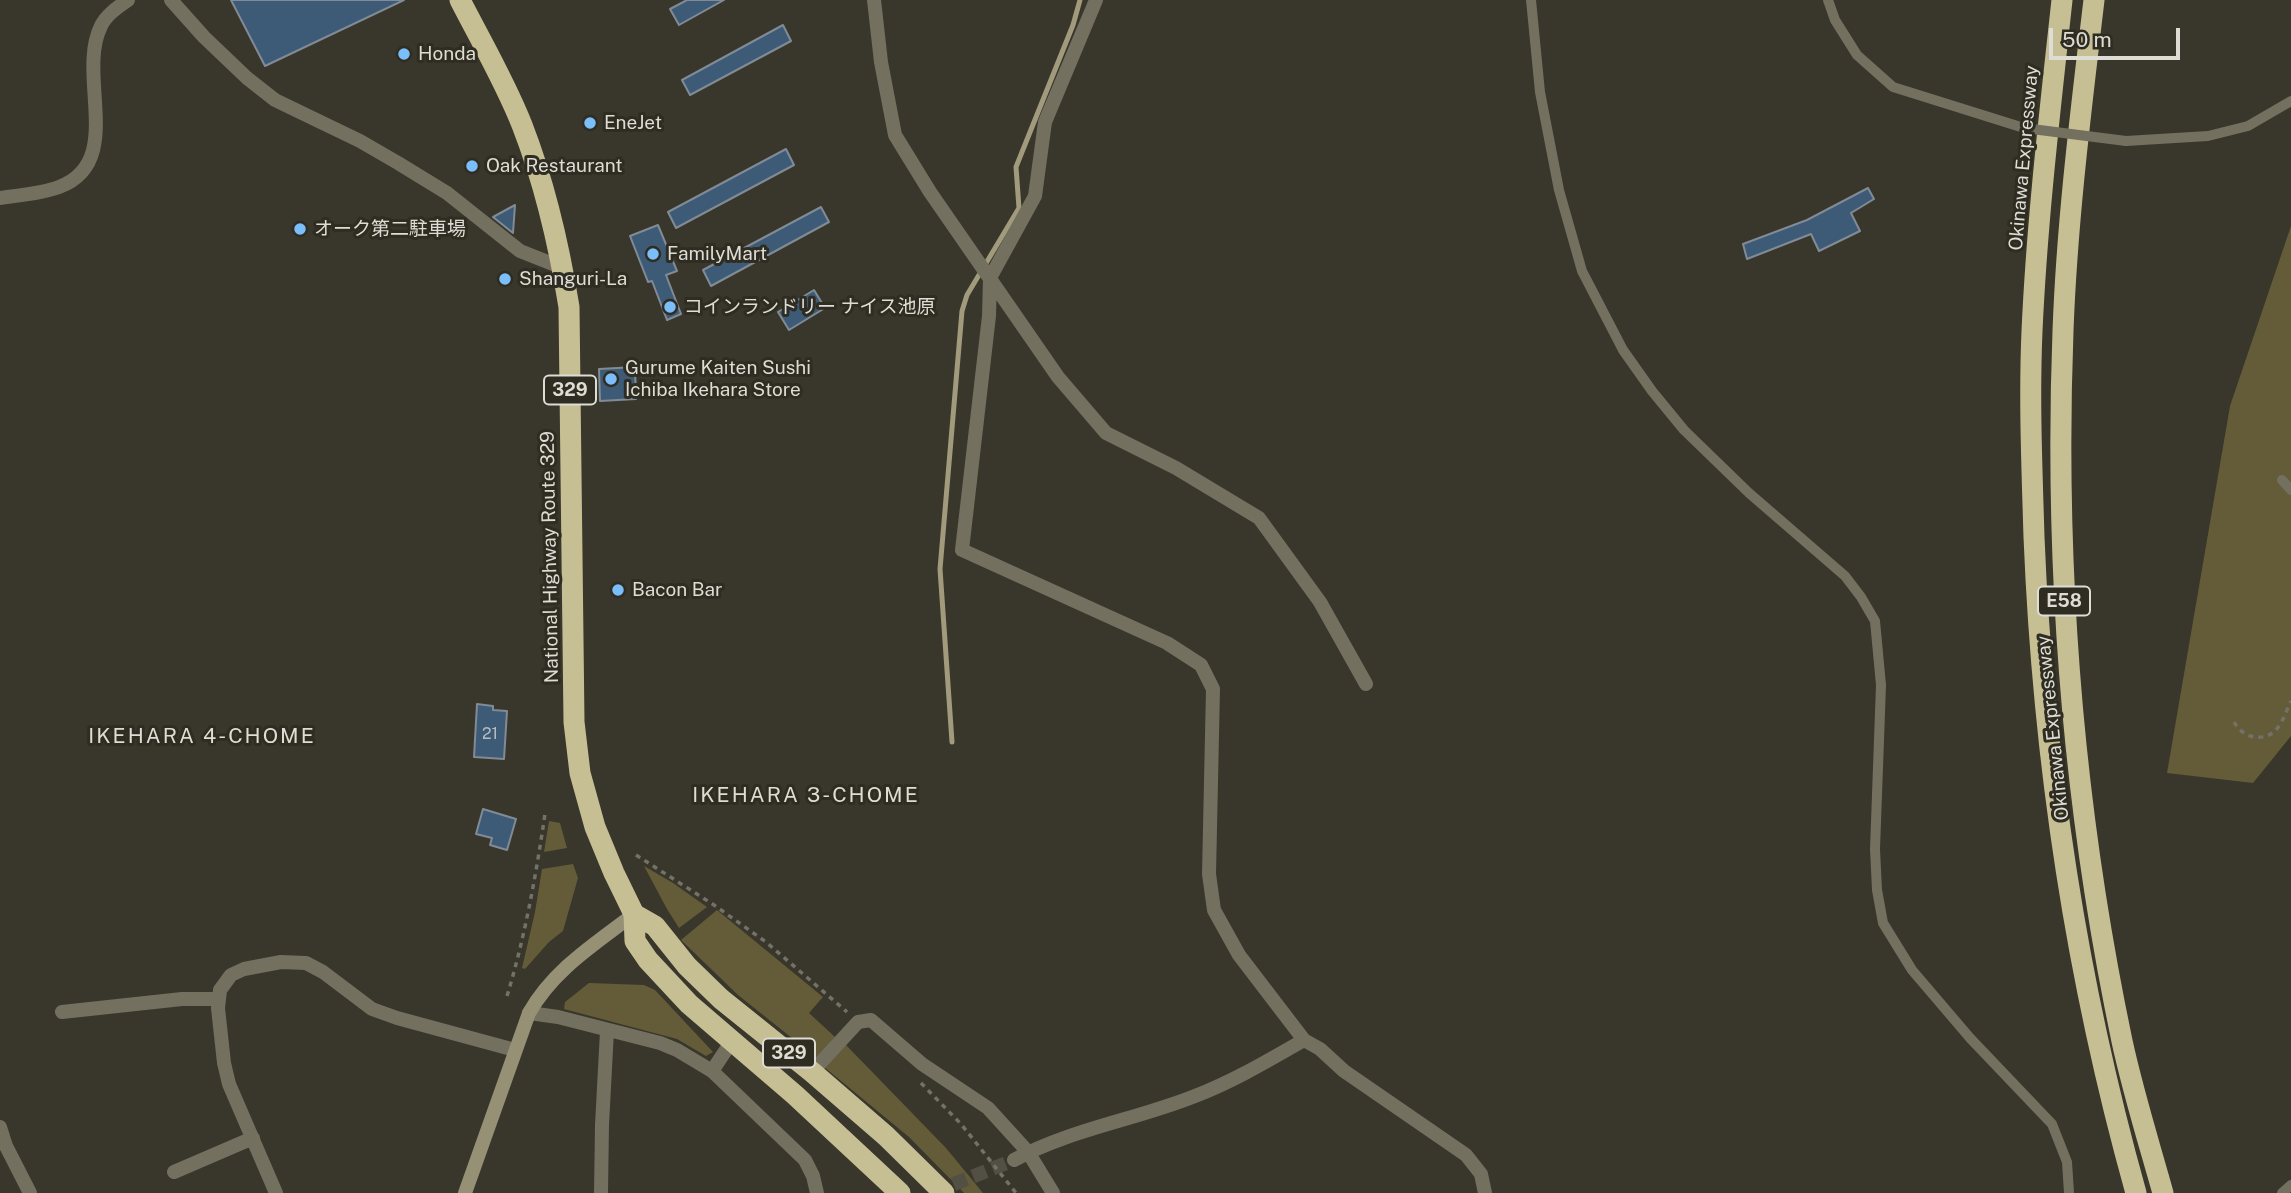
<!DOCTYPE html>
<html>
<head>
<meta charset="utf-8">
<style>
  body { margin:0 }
  #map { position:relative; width:2291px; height:1193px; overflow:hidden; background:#39362b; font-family:"Public Sans",sans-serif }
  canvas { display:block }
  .scale { position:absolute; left:2049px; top:28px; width:131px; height:32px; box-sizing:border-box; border:4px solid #dddcd5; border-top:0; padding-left:9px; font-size:21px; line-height:24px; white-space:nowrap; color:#dddcd5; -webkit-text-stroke:5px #2f2c22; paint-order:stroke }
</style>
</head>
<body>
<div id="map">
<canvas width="2291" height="1193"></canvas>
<div class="scale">50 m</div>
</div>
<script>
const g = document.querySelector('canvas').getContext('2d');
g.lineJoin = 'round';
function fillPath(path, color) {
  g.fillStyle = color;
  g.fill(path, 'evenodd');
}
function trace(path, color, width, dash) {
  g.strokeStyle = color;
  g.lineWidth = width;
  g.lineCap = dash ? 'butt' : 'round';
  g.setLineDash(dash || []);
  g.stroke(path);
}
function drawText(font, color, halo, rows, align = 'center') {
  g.font = font + ' "Public Sans","Noto Sans JP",sans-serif';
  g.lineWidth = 6;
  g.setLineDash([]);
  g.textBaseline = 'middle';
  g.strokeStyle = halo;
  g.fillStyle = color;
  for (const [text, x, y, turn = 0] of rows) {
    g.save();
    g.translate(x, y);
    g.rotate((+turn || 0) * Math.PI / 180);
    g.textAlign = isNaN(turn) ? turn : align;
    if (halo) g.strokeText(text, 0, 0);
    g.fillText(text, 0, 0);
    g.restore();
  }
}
const green = new Path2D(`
  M 2291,226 L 2291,736 L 2253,783 L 2167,773 L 2230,406 Z
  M 549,821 L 560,823 L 567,848 L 544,852 Z
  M 573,864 L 578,878 L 563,931 L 549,942 L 525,969 L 522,968 L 535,912 L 542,869 Z
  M 644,866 L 673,883 L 707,907 L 679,928 L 667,909 Z
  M 717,910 L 823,997 L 809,1013 L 835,1037 L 817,1058 L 738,995 L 681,940 Z
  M 589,983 L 644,985 L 655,990 L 713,1052 L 706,1056 L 677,1039 L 564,1009 L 565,1002 Z
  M 846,1045 L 946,1148 L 983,1193 L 964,1193 L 909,1137 L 824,1067 Z`);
const stream = new Path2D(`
  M 952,742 L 940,569 L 962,311 L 967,295 L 1019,208 L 1016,167 L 1073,25 L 1080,0`);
const building = new Path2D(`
  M 231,0 L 404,0 L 265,66 Z
  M 687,0 L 724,0 L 679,25 L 670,9 Z
  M 783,25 L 791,41 L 690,95 L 682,80 Z
  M 786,149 L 794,165 L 676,228 L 668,212 Z
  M 1868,188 L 1874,199 L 1851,213 L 1860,231 L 1819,251 L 1811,234 L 1747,259 L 1743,244 L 1807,220 Z
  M 515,205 L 513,233 L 493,217 Z
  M 821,207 L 829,222 L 711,286 L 703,270 Z
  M 658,225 L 677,271 L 666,275 L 681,314 L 667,320 L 652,281 L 648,282 L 630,236 Z
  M 814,290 L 825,308 L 789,330 L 778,312 Z
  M 635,367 L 636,399 L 600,401 L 599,369 Z
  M 477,704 L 493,706 L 493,710 L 507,711 L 504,759 L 474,757 Z
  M 483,809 L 516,819 L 507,850 L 490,845 L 492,838 L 476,834 Z`);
const streetTunnel = new Path2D(`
  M 934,1192 L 1014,1160`);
const path = new Path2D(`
  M 2234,722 C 2243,739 2267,744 2279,726 C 2284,719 2287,709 2291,701
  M 636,855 L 714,905 L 766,942 L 847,1012
  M 507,996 C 525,937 536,875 545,814
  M 921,1083 L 961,1124 L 1016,1193`);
const lane = new Path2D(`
  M 1531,0 L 1540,92 L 1559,190 L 1582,271 L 1623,350 L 1652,391 L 1684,430 L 1749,493 L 1845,576 L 1861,597 L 1875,621 L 1881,685 L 1875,849 L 1877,890 L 1883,923 L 1912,970 L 1970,1038 L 2052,1124 L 2067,1162 L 2069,1193
  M 1828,0 L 1835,20 L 1857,55 L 1893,87 L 2024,128
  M 2126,141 L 2208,136 L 2248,126 L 2291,101
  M 2282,480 L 2291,490
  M 2282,1193 L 2291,1185`);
const street = new Path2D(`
  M 171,0 L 204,37 L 247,78 L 275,100 L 360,141 L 398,163 L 447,193 L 520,251 L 563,268
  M 874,0 L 881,62 L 895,135 L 930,192 L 1058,377 L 1106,433 L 1176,468 L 1259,518 L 1320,602 L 1366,684
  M 1096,0 L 1045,122 L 1035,196 L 990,278 L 989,316 L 962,550 L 1167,643 L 1201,665 L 1213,689 L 1209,874 L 1214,910 L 1239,955 L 1304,1040 L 1320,1049 L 1344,1071 L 1466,1155 L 1481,1174 L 1485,1193
  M 0,198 C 19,195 41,194 59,187 C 126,162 76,76 101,26 C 106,15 118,7 128,0
  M 62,1012 L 182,999 L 219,999
  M 529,1013 L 558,1017 L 660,1043 L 677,1050 L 712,1071 L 805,1160 L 813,1176 L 817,1193
  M 712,1071 L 732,1041
  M 812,1072 L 858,1022 L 871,1020 L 922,1064 L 988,1108 L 1028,1152 L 1053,1193
  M 0,1127 L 6,1146 L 30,1193
  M 1014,1160 C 1071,1129 1135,1120 1195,1096 C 1234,1081 1269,1060 1304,1040
  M 174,1172 L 253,1138
  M 276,1193 L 229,1084 L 224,1063 L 218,1008 L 220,990 L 231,975 L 244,969 L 281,962 L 306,963 L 323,972 L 372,1009 L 397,1018 L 515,1050
  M 601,1193 L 602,1125 L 607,1031`);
const secondary = new Path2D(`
  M 465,1193 L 529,1013 C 554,969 595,944 634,914`);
const highway = new Path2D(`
  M 460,0 C 481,41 505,82 522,125 C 545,184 559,245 569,307 L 574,722 L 580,773 L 595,827 L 614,873 L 634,914 L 635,941 L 648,960 L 689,1004 L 795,1095 L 900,1193
  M 2062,0 C 2050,110 2037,221 2032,331 C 2029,400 2032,469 2034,537 C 2043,759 2076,979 2136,1193
  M 2094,0 C 2081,110 2067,221 2063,331 C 2054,570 2073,807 2122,1041 C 2133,1092 2149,1143 2163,1193
  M 634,914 L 655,926 L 687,966 L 721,999 L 812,1072 L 886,1136 L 944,1193`);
const laneBridge = new Path2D(`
  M 2024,128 L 2126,141`);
const markers = [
  [404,54,7,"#7cbef9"],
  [590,123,7,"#7cbef9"],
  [472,166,7,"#7cbef9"],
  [300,229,7,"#7cbef9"],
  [653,254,7,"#7cbef9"],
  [505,279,7,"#7cbef9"],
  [670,307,7,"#7cbef9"],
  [611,379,7,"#7cbef9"],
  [618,590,7,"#7cbef9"]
];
const numberNames = [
  ["21",490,734]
];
const shields = [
  [570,390,52],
  [2064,601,52],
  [789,1053,52]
];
const shieldNames = [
  ["329",570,390],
  ["E58",2064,601],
  ["329",789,1053]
];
const poiNames = [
  ["Honda",418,54],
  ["EneJet",604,123],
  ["Oak Restaurant",486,166],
  ["オーク第二駐車場",314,229],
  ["FamilyMart",667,254],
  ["Shanguri-La",519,279],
  ["コインランドリー ナイス池原",684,307],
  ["Gurume Kaiten Sushi",625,368],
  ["Ichiba Ikehara Store",625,390],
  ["Bacon Bar",632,590]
];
const streetNames = [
  ["Okinawa Expressway",2024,158,-85],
  ["National Highway Route 329",550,557,-91],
  ["Okinawa Expressway",2053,728,-96]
];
const neighbourhoodNames = [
  ["IKEHARA 4-CHOME",202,737],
  ["IKEHARA 3-CHOME",806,796]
];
fillPath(green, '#645c38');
trace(stream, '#a19a7c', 5);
fillPath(building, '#3d5b77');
trace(building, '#818b95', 2);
trace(streetTunnel, '#524f44', 14, [14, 7]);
trace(path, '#737168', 3.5, [5, 5]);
trace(lane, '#73705f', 10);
trace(street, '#73705f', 14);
trace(secondary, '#969075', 14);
trace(highway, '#c7bf94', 21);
trace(laneBridge, '#73705f', 10);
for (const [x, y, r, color] of markers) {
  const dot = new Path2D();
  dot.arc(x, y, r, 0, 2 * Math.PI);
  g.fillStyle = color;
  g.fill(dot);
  trace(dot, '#2f2c22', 2.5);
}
drawText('16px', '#b5bcbe', null, numberNames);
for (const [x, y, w] of shields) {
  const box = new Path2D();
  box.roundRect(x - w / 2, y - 14.5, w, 29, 5);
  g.fillStyle = '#2f2c22';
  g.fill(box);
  trace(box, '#dddcd5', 2);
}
drawText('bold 18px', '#dddcd5', null, shieldNames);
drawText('19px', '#dddcd5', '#2f2c22', poiNames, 'left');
drawText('19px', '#dddcd5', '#2f2c22', streetNames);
g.letterSpacing = '2px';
drawText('21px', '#dddcd5', '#2f2c22', neighbourhoodNames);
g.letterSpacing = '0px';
</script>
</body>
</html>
